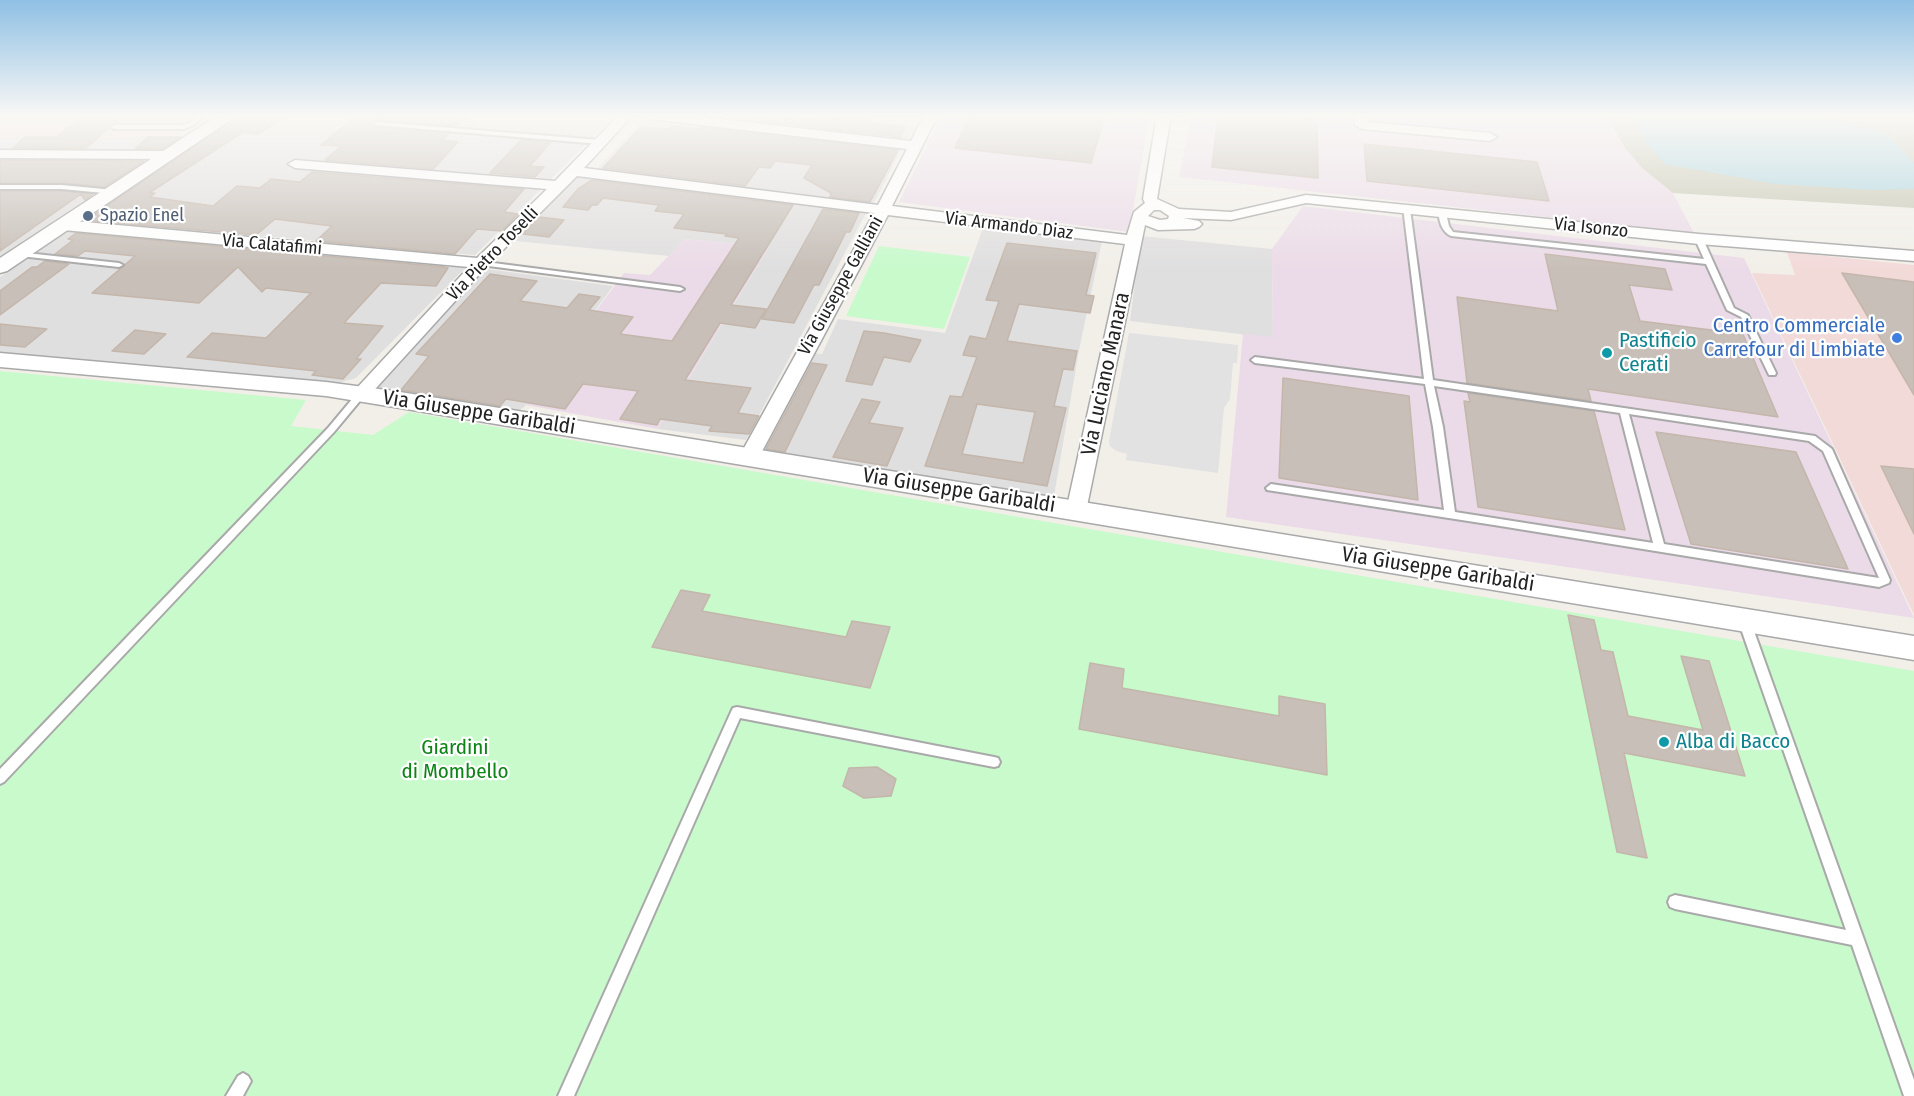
<!DOCTYPE html>
<html>
<head>
<meta charset="utf-8">
<style>
  body { margin:0 }
  canvas { display:block; background:#f2efe9 }
</style>
</head>
<body>
<canvas width="1914" height="1096"></canvas>
<script>
const g = document.querySelector('canvas').getContext('2d');
g.lineJoin = 'round';
function fillPath(path, color) {
  g.fillStyle = color;
  g.fill(path, 'evenodd');
}
function trace(path, color, width, dash) {
  g.strokeStyle = color;
  g.lineWidth = width;
  g.lineCap = dash ? 'butt' : 'round';
  g.setLineDash(dash || []);
  g.stroke(path);
}
function drawText(font, color, halo, rows, align = 'center') {
  g.font = font + ' "Fira Sans Condensed",sans-serif';
  g.lineWidth = 4.5;
  g.setLineDash([]);
  g.textBaseline = 'middle';
  g.strokeStyle = halo;
  g.fillStyle = color;
  for (const [text, x, y, turn = 0] of rows) {
    g.save();
    g.translate(x, y);
    g.rotate((+turn || 0) * Math.PI / 180);
    g.textAlign = isNaN(turn) ? turn : align;
    if (halo) g.strokeText(text, 0, 0);
    g.fillText(text, 0, 0);
    g.restore();
  }
}
const residential = new Path2D(`
  M 239,115 L 615,115 L 475,255 L 83,220 Z
  M 682,115 L 844,115 L 843,118 L 920,126 L 905,141 Z
  M 642,122 L 701,125 L 902,148 L 873,205 L 596,170 Z
  M 0,137 L 183,137 L 160,151 L 0,151 Z
  M 576,177 L 867,211 L 746,440 L 658,429 L 769,247 L 685,239 L 669,256 L 515,241 Z
  M 55,189 L 91,196 L 0,256 L 0,190 Z
  M 983,228 L 1102,241 L 1079,350 L 1054,496 L 757,453 L 805,352 L 822,354 L 838,319 L 945,333 Z
  M 68,231 L 465,268 L 356,378 L 331,385 L 0,353 L 0,277 Z
  M 1141,236 L 1272,249 L 1273,338 L 1130,321 Z
  M 479,268 L 613,286 L 526,405 L 513,416 L 369,391 Z`);
const commercial = new Path2D(`
  M 0,115 L 210,115 L 175,137 L 0,137 Z
  M 1787,252 L 1914,265 L 1914,615 L 1752,273 L 1795,275 Z`);
const industrial = new Path2D(`
  M 942,115 L 1150,115 L 1129,232 L 899,202 Z
  M 1191,115 L 1606,115 L 1625,148 L 1642,168 L 1673,193 L 1694,233 L 1179,177 Z
  M 1303,206 L 1744,258 L 1914,618 L 1226,517 L 1243,334 L 1273,337 L 1272,249 Z
  M 685,239 L 769,247 L 658,429 L 526,405 L 624,273 L 650,275 Z`);
const construction = new Path2D(`
  M 1606,115 L 1914,115 L 1914,208 L 1673,193 L 1642,168 L 1625,148 Z`);
const park = new Path2D(`
  M 879,246 L 970,257 L 944,329 L 846,316 Z
  M 0,371 L 306,400 L 291,426 L 373,435 L 409,412 L 1914,671 L 1914,1096 L 0,1096 Z`);
const parking = new Path2D(`
  M 1129,333 L 1238,345 L 1237,363 L 1233,363 L 1230,399 L 1224,408 L 1218,473 L 1126,460 L 1127,454 L 1116,451 L 1110,446 L 1109,441 Z`);
const water = new Path2D(`
  M 1630,115 L 1831,115 L 1853,124 L 1887,134 L 1914,163 L 1914,189 L 1872,190 L 1776,184 L 1665,164 L 1648,146 Z`);
const building = new Path2D(`
  M 84,115 L 125,115 L 110,125 L 109,128 L 86,148 L 13,148 L 25,137 L 56,137 Z
  M 240,115 L 287,115 L 258,134 L 243,132 L 149,193 L 155,193 L 150,197 L 213,206 L 237,186 L 260,188 L 271,179 L 300,182 L 312,172 L 524,189 L 504,212 L 518,214 L 502,231 L 477,229 L 455,254 L 316,241 L 332,226 L 275,219 L 256,235 L 93,221 L 98,217 L 95,214 Z
  M 380,115 L 467,115 L 456,126 L 377,120 L 373,122 L 375,127 L 449,133 L 442,140 L 458,142 L 433,169 L 325,160 L 341,146 L 321,145 L 355,117 L 377,118 Z
  M 754,115 L 827,121 L 829,117 L 845,119 L 847,115 L 873,115 L 868,123 L 905,127 L 900,137 L 750,120 Z
  M 970,115 L 1105,115 L 1091,163 L 955,148 Z
  M 1218,115 L 1281,115 L 1317,119 L 1318,178 L 1212,167 Z
  M 672,126 L 698,129 L 700,127 L 898,150 L 870,202 L 830,197 L 831,193 L 804,178 L 812,165 L 775,161 L 770,168 L 759,167 L 745,186 L 603,168 L 641,127 L 669,129 Z
  M 148,137 L 181,137 L 163,149 L 135,149 Z
  M 521,140 L 550,143 L 530,166 L 544,167 L 535,177 L 490,173 Z
  M 1364,144 L 1537,162 L 1549,201 L 1367,181 Z
  M 0,160 L 144,161 L 104,187 L 62,183 L 0,183 Z
  M 592,180 L 793,205 L 731,305 L 766,309 L 755,328 L 720,323 L 685,380 L 751,388 L 738,413 L 759,416 L 749,434 L 709,431 L 712,426 L 660,419 L 657,425 L 620,419 L 638,391 L 599,386 L 583,384 L 565,409 L 506,399 L 500,406 L 401,390 L 429,356 L 416,354 L 490,274 L 537,281 L 520,301 L 567,308 L 579,294 L 600,297 L 589,310 L 633,317 L 620,334 L 672,341 L 739,238 L 725,236 L 727,234 L 674,228 L 684,214 L 655,211 L 659,205 L 603,198 L 597,205 L 592,205 L 588,210 L 563,207 L 578,189 Z
  M 0,191 L 62,191 L 93,194 L 85,200 L 81,194 L 0,251 Z
  M 823,209 L 859,213 L 850,232 L 846,232 L 819,285 L 814,285 L 794,323 L 762,319 Z
  M 539,217 L 564,220 L 549,237 L 523,234 Z
  M 76,233 L 444,267 L 448,268 L 436,286 L 381,283 L 344,323 L 383,326 L 356,359 L 361,359 L 343,379 L 312,375 L 316,371 L 187,357 L 212,333 L 266,338 L 311,293 L 266,288 L 262,292 L 238,267 L 199,303 L 92,293 L 135,256 L 85,251 L 78,256 L 55,254 L 73,240 L 68,239 Z
  M 1007,243 L 1096,253 L 1086,295 L 1094,296 L 1090,313 L 1019,304 L 1007,341 L 1077,351 L 1073,370 L 1063,369 L 1054,406 L 1066,408 L 1047,486 L 925,466 L 950,396 L 962,397 L 977,357 L 963,355 L 970,336 L 986,339 L 999,301 L 986,300 ZM 977,404 L 1035,412 L 1023,463 L 962,454 Z
  M 1545,254 L 1665,269 L 1672,290 L 1629,285 L 1640,321 L 1743,334 L 1778,417 L 1588,389 L 1591,401 L 1467,383 L 1457,297 L 1558,311 Z
  M 45,261 L 69,264 L 0,315 L 0,291 L 32,267 L 37,267 Z
  M 1842,273 L 1914,282 L 1914,395 Z
  M 0,324 L 47,329 L 25,347 L 0,345 Z
  M 135,330 L 166,334 L 144,354 L 112,351 Z
  M 864,331 L 884,333 L 921,340 L 910,362 L 884,357 L 872,385 L 846,381 Z
  M 812,363 L 827,365 L 785,452 L 766,449 Z
  M 1283,378 L 1409,396 L 1418,500 L 1279,478 Z
  M 1468,393 L 1594,411 L 1625,530 L 1478,507 L 1464,401 L 1470,402 Z
  M 862,399 L 880,402 L 869,423 L 903,428 L 887,466 L 833,457 Z
  M 1656,432 L 1796,452 L 1848,569 L 1691,544 Z
  M 1881,466 L 1914,469 L 1914,534 Z
  M 681,590 L 710,595 L 702,611 L 846,637 L 852,621 L 890,627 L 870,688 L 652,647 Z
  M 1568,615 L 1594,620 L 1601,650 L 1613,652 L 1628,716 L 1703,730 L 1681,656 L 1709,661 L 1745,776 L 1624,753 L 1647,858 L 1617,852 Z
  M 1090,663 L 1124,669 L 1122,688 L 1279,716 L 1279,696 L 1325,704 L 1327,775 L 1079,729 Z
  M 877,767 L 896,779 L 891,796 L 864,798 L 843,786 L 849,768 Z`);
const service = new Path2D(`
  M 197,115 L 204,115 L 194,125 L 184,129 L 114,129 L 111,127 L 114,125 L 183,125 L 190,123 Z
  M 377,122 L 600,140 L 603,142 L 600,144 L 375,125 L 374,124 Z
  M 0,185 L 62,185 L 114,190 L 118,192 L 114,194 L 62,189 L 0,189 Z
  M 1403,207 L 1410,209 L 1433,380 L 1815,436 L 1832,449 L 1890,580 L 1889,583 L 1879,587 L 1494,525 L 1267,490 L 1266,488 L 1271,484 L 1444,510 L 1433,427 L 1425,384 L 1255,363 L 1251,360 L 1255,357 L 1424,379 ZM 1434,386 L 1620,413 L 1653,543 L 1455,512 L 1443,427 ZM 1629,414 L 1809,441 L 1823,451 L 1879,578 L 1664,544 Z
  M 1439,211 L 1446,213 L 1449,226 L 1453,232 L 1704,259 L 1695,239 L 1699,237 L 1702,237 L 1734,308 L 1748,315 L 1776,373 L 1775,375 L 1769,375 L 1741,317 L 1727,310 L 1706,264 L 1451,236 C 1442,232 1438,220 1439,211 Z
  M 17,252 L 119,263 L 123,265 L 119,267 L 20,256 L 17,256 Z
  M 478,261 L 680,287 L 684,289 L 680,291 L 481,265 L 477,263 Z
  M 361,391 L 364,392 L 366,394 L 364,396 L 334,432 L 4,782 L 0,784 L 0,769 L 328,428 L 358,392 Z
  M 1744,616 L 1748,617 L 1750,620 L 1914,1080 L 1914,1096 L 1904,1096 L 1852,945 L 1675,909 L 1670,907 L 1668,902 L 1670,897 L 1675,895 L 1846,930 L 1738,620 L 1740,617 Z
  M 737,707 L 994,757 L 998,758 L 1000,762 L 998,766 L 994,767 L 740,718 L 574,1096 L 558,1096 L 731,712 L 733,708 Z
  M 243,1073 L 248,1076 L 251,1081 L 243,1096 L 226,1096 L 238,1076 Z`);
const minor = new Path2D(`
  M 619,115 L 633,115 L 584,168 L 878,205 L 907,149 L 650,119 L 643,115 L 685,115 L 911,141 L 924,115 L 938,115 L 892,206 L 1127,235 L 1134,212 L 1145,203 L 1143,199 L 1157,115 L 1171,115 L 1157,199 L 1179,209 L 1231,212 L 1306,195 L 1699,234 L 1914,251 L 1914,261 L 1699,244 L 1306,203 L 1231,220 L 1183,218 L 1199,221 L 1202,224 L 1199,227 L 1194,229 L 1158,230 L 1145,225 L 1086,511 L 1083,516 L 1076,518 L 1069,516 L 1066,511 L 1125,244 L 888,215 L 759,457 L 756,462 L 749,464 L 742,462 L 739,457 L 874,213 L 577,176 L 487,266 L 367,398 L 355,398 L 352,394 L 355,390 L 469,267 L 63,230 L 55,225 L 63,220 L 477,258 L 547,189 L 295,168 L 288,164 L 295,160 L 555,181 ZM 1154,210 L 1160,210 L 1169,216 L 1168,219 L 1160,220 L 1148,216 Z
  M 1354,115 L 1368,115 L 1368,122 L 1490,133 L 1497,137 L 1490,141 L 1362,129 L 1355,125 Z
  M 0,150 L 169,151 L 176,155 L 169,159 L 0,158 Z`);
const tertiary = new Path2D(`
  M 218,115 L 238,115 L 7,271 L 0,273 L 0,258 Z
  M 0,353 L 326,382 L 394,391 L 1914,636 L 1914,660 L 394,407 L 326,396 L 0,367 Z`);
const markers = [
  [88,216,6,"#5c6f8a"],
  [1897,338,6,"#3f7fe0"],
  [1607,353,6,"#0f9aa8"],
  [1664,742,6,"#0f9aa8"]
];
const farServicenames = [
  ["Spazio Enel",100,216]
];
const farStreetnames = [
  ["Via Armando Diaz",1009,226,7],
  ["Via Isonzo",1591,228,6],
  ["Via Calatafimi",272,245,5],
  ["Via Pietro Toselli",493,254,-46],
  ["Via Giuseppe Galliani",841,286,-61]
];
const shopNames = [
  ["Centro Commerciale",1885,326],
  ["Carrefour di Limbiate",1885,350]
];
const cultureNames = [
  ["Pastificio",1619,341],
  ["Cerati",1619,365],
  ["Alba di Bacco",1676,742]
];
const streetNames = [
  ["Via Luciano Manara",1106,374,-78],
  ["Via Giuseppe Garibaldi",479,413,9],
  ["Via Giuseppe Garibaldi",959,491,9],
  ["Via Giuseppe Garibaldi",1438,570,9]
];
const parkNames = [
  ["Giardini",455,748],
  ["di Mombello",455,772]
];
fillPath(residential, '#e0dfdf');
fillPath(commercial, '#f2dad9');
fillPath(industrial, '#ebdbe8');
fillPath(construction, '#c7c7b4');
fillPath(park, '#c8facc');
fillPath(parking, '#e2e2e2');
fillPath(water, '#aad3df');
fillPath(building, '#c7bfb8');
trace(building, '#c4b6ab', 1.5);
trace(service, '#a9a9a9', 4);
trace(minor, '#a9a9a9', 3);
trace(tertiary, '#a9a9a9', 3);
fillPath(service, '#fff');
fillPath(minor, '#fff');
fillPath(tertiary, '#fff');
const sky = g.createLinearGradient(0, 0, 0, 269);
sky.addColorStop(0, '#8fc0e4');
sky.addColorStop(0.43, '#f9f8f5');
sky.addColorStop(1, '#f9f8f500');
g.fillStyle = sky;
g.fillRect(0, 0, 1914, 269);
for (const [x, y, r, color] of markers) {
  const dot = new Path2D();
  dot.arc(x, y, r, 0, 2 * Math.PI);
  g.fillStyle = color;
  g.fill(dot);
  trace(dot, '#fff', 2);
}
drawText('18px', '#4e5e75', '#fff', farServicenames, 'left');
drawText('18px', '#222', '#fff', farStreetnames);
drawText('21px', '#366cbe', '#fff', shopNames, 'right');
drawText('21px', '#0d838f', '#fff', cultureNames, 'left');
drawText('21px', '#222', '#fff', streetNames);
drawText('21px', '#0c8416', '#fff', parkNames);
</script>
</body>
</html>
